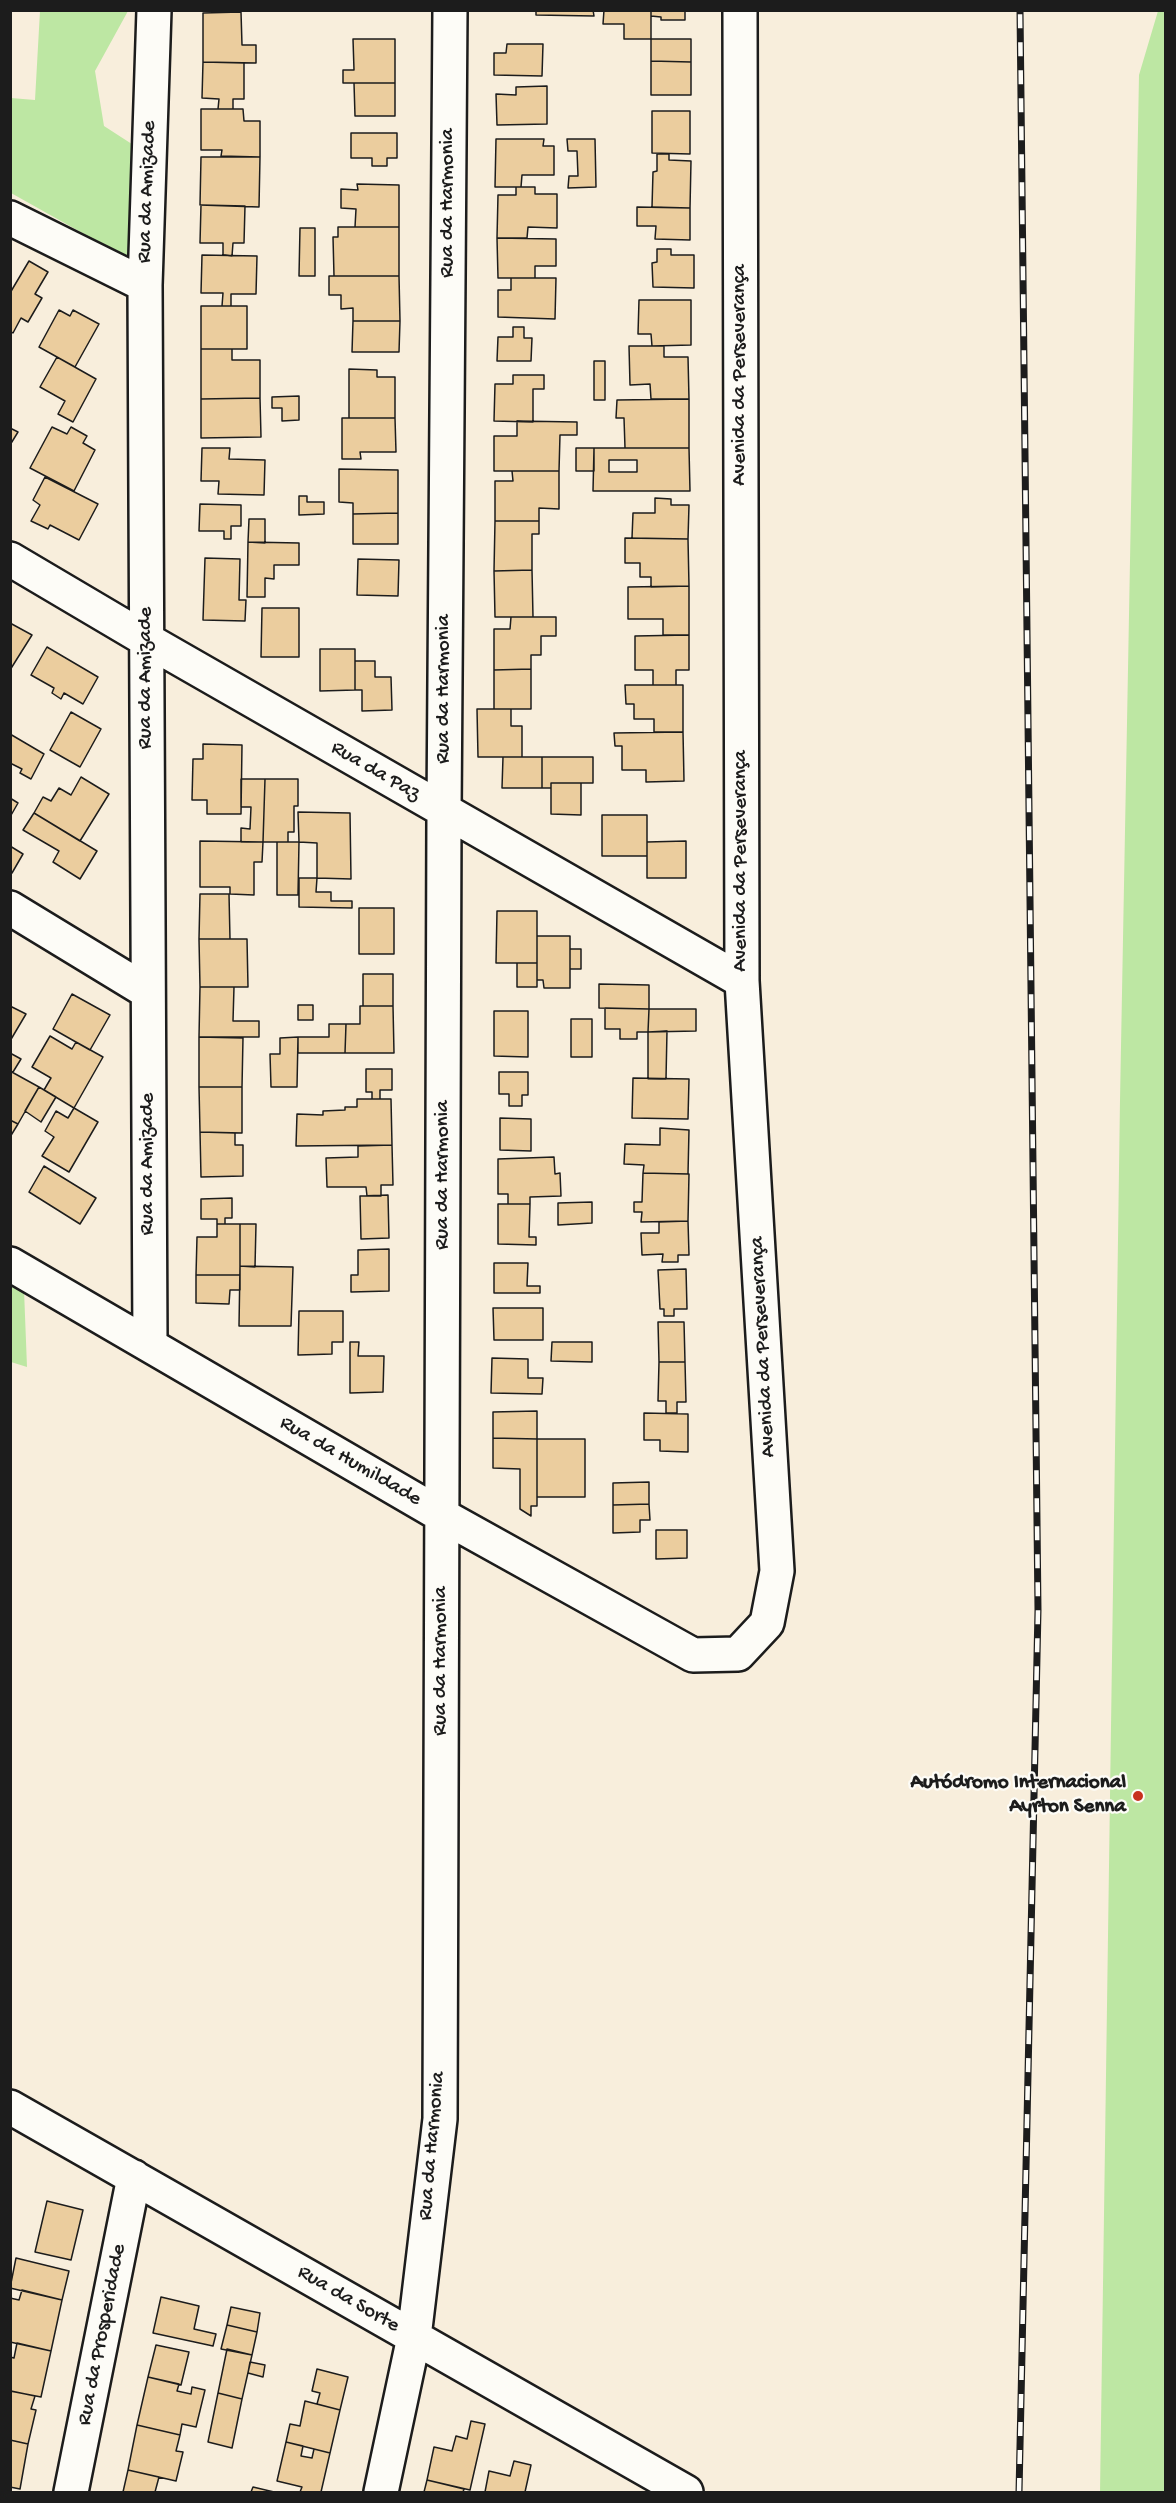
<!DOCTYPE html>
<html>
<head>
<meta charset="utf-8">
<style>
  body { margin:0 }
  #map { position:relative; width:1176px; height:2503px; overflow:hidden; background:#f8eedc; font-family:"Gochi Hand",sans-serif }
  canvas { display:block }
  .frame { position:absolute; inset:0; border:12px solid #1c1c1c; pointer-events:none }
</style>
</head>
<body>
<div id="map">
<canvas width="1176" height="2503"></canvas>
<div class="frame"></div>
</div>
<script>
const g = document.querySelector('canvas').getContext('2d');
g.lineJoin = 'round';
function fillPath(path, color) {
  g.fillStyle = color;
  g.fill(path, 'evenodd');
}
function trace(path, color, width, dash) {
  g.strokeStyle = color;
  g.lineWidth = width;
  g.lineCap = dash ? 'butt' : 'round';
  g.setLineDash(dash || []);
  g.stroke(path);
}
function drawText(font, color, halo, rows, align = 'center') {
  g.font = font + ' "Gochi Hand",sans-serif';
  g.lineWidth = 4.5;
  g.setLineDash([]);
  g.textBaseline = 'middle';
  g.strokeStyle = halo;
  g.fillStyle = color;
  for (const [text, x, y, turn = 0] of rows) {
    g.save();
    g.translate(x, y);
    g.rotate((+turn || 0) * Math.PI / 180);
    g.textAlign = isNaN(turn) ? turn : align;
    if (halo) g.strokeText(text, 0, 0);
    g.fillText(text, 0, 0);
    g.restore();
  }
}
const green = new Path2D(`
  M 1165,10 L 1166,2492 L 1100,2492 L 1120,1100 L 1139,75 L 1158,11 Z
  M 40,11 L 128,11 L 95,71 L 104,126 L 138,148 L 127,258 L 11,193 L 11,98 L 35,100 Z
  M 11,1282 L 24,1290 L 27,1367 L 11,1362 Z`);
const building = new Path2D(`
  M 536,10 L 593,10 L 594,16 L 536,15 Z
  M 604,10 L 651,10 L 651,39 L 624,39 L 624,24 L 603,24 Z
  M 651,10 L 685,10 L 685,20 L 661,20 L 661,17 L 651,16 Z
  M 241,12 L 242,45 L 256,45 L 256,63 L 203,62 L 203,13 Z
  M 353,39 L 395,39 L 395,83 L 343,83 L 343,70 L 354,70 Z
  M 651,39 L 691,39 L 691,62 L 651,61 Z
  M 507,44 L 543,44 L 542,76 L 494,75 L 494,53 L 506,53 Z
  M 651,61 L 691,62 L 691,95 L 651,95 Z
  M 203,62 L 244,63 L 244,99 L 233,99 L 233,109 L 218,109 L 219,99 L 202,98 Z
  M 354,83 L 395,83 L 395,116 L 355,116 Z
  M 547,86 L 547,124 L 497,125 L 496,94 L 516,95 L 516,87 Z
  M 201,109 L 243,109 L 244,121 L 260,121 L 260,157 L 221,156 L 222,150 L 201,150 Z
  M 652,111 L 690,111 L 690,154 L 652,153 Z
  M 351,133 L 397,133 L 397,158 L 387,158 L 387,166 L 372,166 L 372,158 L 351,158 Z
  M 496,139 L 544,139 L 543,146 L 554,146 L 554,175 L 522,175 L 521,187 L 495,187 Z
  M 567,139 L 595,139 L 596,187 L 568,188 L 569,176 L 578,176 L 577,151 L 568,151 Z
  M 657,154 L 669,154 L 669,160 L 691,161 L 690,208 L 652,207 L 653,172 L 657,171 Z
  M 201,157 L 260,157 L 259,207 L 200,205 Z
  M 357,184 L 399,185 L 399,227 L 355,227 L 356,209 L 341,208 L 341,189 L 358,190 Z
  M 516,187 L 535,187 L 535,194 L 557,194 L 557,228 L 528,227 L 527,238 L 497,238 L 498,195 L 516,195 Z
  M 201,205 L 245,206 L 244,243 L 233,243 L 232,256 L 223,255 L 223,243 L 200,243 Z
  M 637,207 L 690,208 L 690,240 L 655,239 L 656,226 L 637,226 Z
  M 338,227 L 399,227 L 399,276 L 334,276 L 333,237 L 338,237 Z
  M 300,228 L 315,228 L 315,276 L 299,276 Z
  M 497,238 L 556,239 L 556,266 L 535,266 L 535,278 L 498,278 Z
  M 657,249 L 671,249 L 671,255 L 694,255 L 694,288 L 653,287 L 652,263 L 657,262 Z
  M 202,255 L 257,256 L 256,294 L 231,294 L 231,306 L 222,306 L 223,293 L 201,293 Z
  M 29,261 L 48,272 L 35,294 L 42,298 L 28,322 L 21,318 L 13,333 L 10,331 L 10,293 Z
  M 329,276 L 399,276 L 400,321 L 353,321 L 353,308 L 341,309 L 341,295 L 329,295 Z
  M 511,278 L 556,278 L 555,319 L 498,317 L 498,290 L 511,290 Z
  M 639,300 L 691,300 L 691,345 L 652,346 L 651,334 L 638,334 Z
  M 201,306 L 247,306 L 247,349 L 201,349 Z
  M 59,310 L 70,316 L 73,310 L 99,324 L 75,367 L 39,347 Z
  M 353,321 L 400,321 L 399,352 L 352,352 Z
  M 513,327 L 524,327 L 524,338 L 532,338 L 531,361 L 497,361 L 498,337 L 513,337 Z
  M 629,346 L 664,346 L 664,357 L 688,357 L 689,399 L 651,399 L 650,384 L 630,385 Z
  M 201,349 L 232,349 L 232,360 L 260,360 L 260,398 L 201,399 Z
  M 57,357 L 96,379 L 73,422 L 58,414 L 65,401 L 40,387 Z
  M 594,361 L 605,361 L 605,400 L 594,400 Z
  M 349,369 L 377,370 L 377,377 L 395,377 L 395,418 L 349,418 Z
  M 513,375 L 544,375 L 544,389 L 533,389 L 533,422 L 494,421 L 495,384 L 513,384 Z
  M 299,396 L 299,420 L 282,421 L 282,408 L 272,408 L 272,397 Z
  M 260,398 L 261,437 L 201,438 L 201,399 Z
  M 689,399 L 689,448 L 625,448 L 624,418 L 616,418 L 617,400 Z
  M 342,418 L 395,418 L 396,452 L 360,452 L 361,459 L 342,459 Z
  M 517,421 L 577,422 L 577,435 L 560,435 L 559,471 L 494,471 L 494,436 L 517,436 Z
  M 52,427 L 67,434 L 71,427 L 87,436 L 83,443 L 95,450 L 74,491 L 30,468 Z
  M 10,428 L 18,432 L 10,445 Z
  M 202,448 L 230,448 L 229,459 L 265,460 L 264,495 L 218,494 L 219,481 L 201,481 Z
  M 576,448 L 594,448 L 594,471 L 576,471 Z
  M 594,448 L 689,448 L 690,491 L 593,491 Z
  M 609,460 L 637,460 L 637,472 L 609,472 Z
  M 339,469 L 398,470 L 398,513 L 353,514 L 353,503 L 339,502 Z
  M 512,471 L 559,471 L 559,509 L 539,508 L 539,521 L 495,521 L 495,481 L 513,481 Z
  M 45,477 L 98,504 L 79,540 L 50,525 L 48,529 L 31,521 L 40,505 L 33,500 Z
  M 299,496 L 307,496 L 307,502 L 324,502 L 324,514 L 299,515 Z
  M 655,498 L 671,499 L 671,505 L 689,505 L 688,539 L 632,538 L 633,513 L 655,513 Z
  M 200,504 L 241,505 L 241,526 L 231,526 L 231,539 L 224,539 L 224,531 L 199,531 Z
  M 398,513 L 398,544 L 353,544 L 353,514 Z
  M 249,519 L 265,519 L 265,543 L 248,542 Z
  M 495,521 L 539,521 L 539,534 L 532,534 L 532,570 L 494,571 Z
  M 625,538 L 688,539 L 689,586 L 651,587 L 651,577 L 640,577 L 640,563 L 625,563 Z
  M 248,542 L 299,543 L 299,565 L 274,565 L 274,579 L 265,578 L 265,597 L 247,597 Z
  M 205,558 L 240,559 L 239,600 L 246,600 L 245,621 L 203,620 Z
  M 358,559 L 399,560 L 398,596 L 357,595 Z
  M 532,570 L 533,617 L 495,617 L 494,571 Z
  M 689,586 L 689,635 L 663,635 L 663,619 L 628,619 L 628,587 Z
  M 262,608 L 299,608 L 299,657 L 261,657 Z
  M 511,617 L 556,617 L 556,636 L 541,636 L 541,655 L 531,655 L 531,669 L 494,670 L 494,629 L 510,629 Z
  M 10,623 L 32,635 L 10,670 Z
  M 689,635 L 689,670 L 676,670 L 676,685 L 653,685 L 653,670 L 635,670 L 635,636 Z
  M 47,647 L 98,677 L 83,704 L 64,693 L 61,699 L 52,693 L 54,688 L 31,675 Z
  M 320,649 L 355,649 L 355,690 L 320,691 Z
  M 355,661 L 375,661 L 375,677 L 391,677 L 392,710 L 362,711 L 362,690 L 355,690 Z
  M 531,669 L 531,709 L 494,709 L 494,670 Z
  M 625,685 L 683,685 L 683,732 L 654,732 L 654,719 L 634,719 L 634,704 L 626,704 Z
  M 477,709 L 511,709 L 511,726 L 522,726 L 522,757 L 478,757 Z
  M 71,712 L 101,729 L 80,767 L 50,750 Z
  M 683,732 L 684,781 L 646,782 L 646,770 L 622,770 L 622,746 L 615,746 L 614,733 Z
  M 10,734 L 44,754 L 31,779 L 20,773 L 22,769 L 10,763 Z
  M 203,744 L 242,745 L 241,814 L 207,814 L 207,800 L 192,800 L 193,759 L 203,759 Z
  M 503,757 L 542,757 L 542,788 L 502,788 Z
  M 542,757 L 593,757 L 593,783 L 551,783 L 551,788 L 542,788 Z
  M 81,777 L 109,794 L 80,841 L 34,813 L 43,797 L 51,801 L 59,788 L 71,795 Z
  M 241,779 L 265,779 L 263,842 L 241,842 L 241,828 L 250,829 L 251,807 L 241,807 Z
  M 265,779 L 298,779 L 298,806 L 294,806 L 294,832 L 288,832 L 288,842 L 263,842 Z
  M 551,783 L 581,783 L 581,815 L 551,814 Z
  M 10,798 L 18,803 L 10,817 Z
  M 298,812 L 350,813 L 351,879 L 317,878 L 317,843 L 299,842 Z
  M 34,813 L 97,851 L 80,879 L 53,862 L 59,851 L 23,830 Z
  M 602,815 L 647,815 L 647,856 L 602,856 Z
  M 200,841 L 263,842 L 262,862 L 254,862 L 254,895 L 230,894 L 230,887 L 200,887 Z
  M 686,841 L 686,878 L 647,878 L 647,842 Z
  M 277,842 L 299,842 L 298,895 L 277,895 Z
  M 10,846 L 23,854 L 12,873 L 10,872 Z
  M 299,878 L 317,878 L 316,892 L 331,892 L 331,901 L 352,901 L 352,908 L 299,907 Z
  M 200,894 L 229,894 L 230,939 L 199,939 Z
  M 359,908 L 394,908 L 394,954 L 359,954 Z
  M 497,911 L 537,911 L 537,963 L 496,963 Z
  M 537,936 L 570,936 L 570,988 L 544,988 L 543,980 L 537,980 Z
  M 199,939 L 247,939 L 248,987 L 200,987 Z
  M 570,949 L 581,949 L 581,969 L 570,969 Z
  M 517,963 L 537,963 L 537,987 L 517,987 Z
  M 363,974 L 393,974 L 393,1006 L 363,1006 Z
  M 599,984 L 649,985 L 649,1009 L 599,1008 Z
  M 200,987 L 234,987 L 233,1021 L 259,1021 L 259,1037 L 199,1037 Z
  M 72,994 L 110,1015 L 90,1050 L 53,1029 Z
  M 298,1005 L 313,1005 L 313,1020 L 298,1020 Z
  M 10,1006 L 26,1014 L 10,1041 Z
  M 360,1006 L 393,1006 L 394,1053 L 345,1053 L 346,1024 L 360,1024 Z
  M 605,1008 L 649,1009 L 648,1032 L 637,1032 L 637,1039 L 620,1039 L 620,1029 L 605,1029 Z
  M 649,1009 L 696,1009 L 696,1031 L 648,1032 Z
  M 494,1011 L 528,1011 L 528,1057 L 494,1056 Z
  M 571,1019 L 592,1019 L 592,1057 L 571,1057 Z
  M 329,1024 L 346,1024 L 345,1053 L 298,1053 L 298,1037 L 329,1037 Z
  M 667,1031 L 666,1079 L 648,1079 L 648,1032 Z
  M 50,1036 L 72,1049 L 76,1042 L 103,1057 L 74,1108 L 44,1090 L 51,1078 L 32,1067 Z
  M 199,1037 L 243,1038 L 242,1087 L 199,1087 Z
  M 298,1037 L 297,1087 L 271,1087 L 270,1054 L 280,1054 L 280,1038 Z
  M 10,1053 L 21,1059 L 13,1072 L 10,1071 Z
  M 366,1069 L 392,1069 L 392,1090 L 380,1090 L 380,1099 L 372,1099 L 372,1092 L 366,1092 Z
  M 10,1071 L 39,1087 L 18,1124 L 10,1120 Z
  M 499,1072 L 528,1072 L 528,1095 L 522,1095 L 522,1106 L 509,1106 L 509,1094 L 499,1094 Z
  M 633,1078 L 689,1079 L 688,1119 L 632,1118 Z
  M 39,1087 L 56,1097 L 41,1122 L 25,1111 Z
  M 199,1087 L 242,1087 L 242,1133 L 200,1132 Z
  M 357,1099 L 391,1099 L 392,1145 L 296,1146 L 297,1114 L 323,1115 L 323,1111 L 345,1110 L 345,1107 L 357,1107 Z
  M 74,1108 L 98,1122 L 69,1172 L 42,1156 L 54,1137 L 45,1131 L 56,1111 L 68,1118 Z
  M 500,1118 L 531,1119 L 531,1151 L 500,1150 Z
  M 10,1120 L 18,1124 L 10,1137 Z
  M 660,1128 L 689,1130 L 688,1174 L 643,1173 L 644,1165 L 624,1164 L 625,1144 L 660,1145 Z
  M 200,1132 L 235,1133 L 235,1145 L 243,1145 L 243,1176 L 201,1177 Z
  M 392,1145 L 393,1185 L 381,1185 L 381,1196 L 367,1196 L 366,1187 L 327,1187 L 326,1158 L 358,1157 L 358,1146 Z
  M 554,1157 L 555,1174 L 560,1173 L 561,1196 L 530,1197 L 530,1204 L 508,1204 L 508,1194 L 498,1194 L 498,1159 Z
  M 44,1166 L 96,1198 L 80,1224 L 29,1192 Z
  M 643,1173 L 689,1174 L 688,1221 L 641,1222 L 642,1212 L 634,1212 L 634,1202 L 642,1202 Z
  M 388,1195 L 389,1238 L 361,1239 L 360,1196 Z
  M 232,1198 L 232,1218 L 225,1218 L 225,1224 L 217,1224 L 217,1219 L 201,1219 L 201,1199 Z
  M 592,1202 L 592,1223 L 558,1225 L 558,1203 Z
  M 498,1204 L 530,1204 L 529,1237 L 536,1237 L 536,1245 L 498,1244 Z
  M 688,1221 L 689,1255 L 678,1255 L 678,1262 L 662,1262 L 663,1254 L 642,1255 L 641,1233 L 659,1233 L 659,1222 Z
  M 217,1224 L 240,1224 L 240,1275 L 196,1275 L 197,1237 L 217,1237 Z
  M 240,1224 L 256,1224 L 255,1267 L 240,1266 Z
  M 389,1249 L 389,1291 L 351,1292 L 351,1275 L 358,1275 L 358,1250 Z
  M 494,1263 L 528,1263 L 527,1286 L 540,1286 L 540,1293 L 494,1293 Z
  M 240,1266 L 293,1267 L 291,1326 L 239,1326 Z
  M 686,1269 L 687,1309 L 674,1309 L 674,1316 L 664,1316 L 664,1309 L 660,1309 L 658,1270 Z
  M 196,1275 L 240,1275 L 240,1290 L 230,1290 L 229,1304 L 196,1303 Z
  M 493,1308 L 543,1308 L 543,1340 L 494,1340 Z
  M 299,1311 L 343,1311 L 343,1342 L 332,1342 L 332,1354 L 298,1355 Z
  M 658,1322 L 684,1322 L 685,1362 L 659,1362 Z
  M 350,1342 L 359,1342 L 358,1356 L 384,1356 L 383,1392 L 350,1393 Z
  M 552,1342 L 592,1342 L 592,1362 L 551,1361 Z
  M 492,1358 L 528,1359 L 528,1378 L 543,1378 L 542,1394 L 491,1393 Z
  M 659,1362 L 685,1362 L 686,1402 L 677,1402 L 677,1413 L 666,1413 L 666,1401 L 658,1401 Z
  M 537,1411 L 537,1439 L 493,1438 L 493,1412 Z
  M 644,1413 L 688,1414 L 688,1452 L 660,1451 L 660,1440 L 644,1440 Z
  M 493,1438 L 537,1439 L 537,1506 L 531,1506 L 531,1516 L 520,1509 L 520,1469 L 493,1468 Z
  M 537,1439 L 585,1439 L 585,1497 L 537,1497 Z
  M 649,1482 L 649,1504 L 613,1505 L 613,1483 Z
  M 649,1504 L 650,1520 L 640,1520 L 640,1532 L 613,1533 L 613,1505 Z
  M 656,1530 L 687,1530 L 687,1558 L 656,1559 Z
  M 47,2201 L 83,2210 L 71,2260 L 35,2252 Z
  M 16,2258 L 69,2271 L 62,2300 L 10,2288 Z
  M 22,2290 L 62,2300 L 51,2351 L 10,2342 L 10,2298 L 19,2300 Z
  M 161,2297 L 199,2306 L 194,2329 L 216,2334 L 213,2346 L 153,2333 Z
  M 231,2307 L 260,2313 L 257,2332 L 227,2325 Z
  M 227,2325 L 257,2332 L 252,2355 L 221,2349 Z
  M 17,2343 L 51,2351 L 41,2397 L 10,2391 L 10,2357 L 14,2358 Z
  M 156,2345 L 189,2352 L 181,2385 L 148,2377 Z
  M 227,2349 L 252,2355 L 242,2399 L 218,2393 Z
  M 250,2362 L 265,2365 L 263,2377 L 248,2373 Z
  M 317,2369 L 348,2377 L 340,2410 L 317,2404 L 320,2393 L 312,2391 Z
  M 148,2377 L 179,2384 L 177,2391 L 191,2394 L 192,2387 L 205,2390 L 196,2427 L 182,2424 L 180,2435 L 137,2425 Z
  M 11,2391 L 35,2396 L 31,2409 L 36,2410 L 28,2444 L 10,2440 Z
  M 218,2393 L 242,2399 L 232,2448 L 208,2442 Z
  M 305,2401 L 340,2410 L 330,2453 L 286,2442 L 290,2424 L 300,2426 Z
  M 471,2421 L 485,2424 L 470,2490 L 427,2480 L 434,2447 L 452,2451 L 456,2436 L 467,2439 Z
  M 137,2425 L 180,2435 L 176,2451 L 183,2452 L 176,2481 L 128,2470 Z
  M 10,2440 L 28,2444 L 20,2489 L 10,2487 Z
  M 286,2442 L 303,2446 L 301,2456 L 312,2458 L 314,2449 L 330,2453 L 321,2492 L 300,2492 L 302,2487 L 277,2481 Z
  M 514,2461 L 531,2465 L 525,2492 L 485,2492 L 489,2471 L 510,2476 Z
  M 128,2470 L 159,2477 L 155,2492 L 123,2492 Z
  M 427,2480 L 464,2489 L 463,2492 L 424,2492 Z
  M 253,2487 L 274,2492 L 251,2492 Z`);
const street = new Path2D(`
  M 10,218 L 145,285
  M 10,559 L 147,640 L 742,981
  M 10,908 L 148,992
  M 10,1264 L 443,1516 L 693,1655 L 738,1654 L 767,1623 L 777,1571 L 742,981 L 740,10
  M 150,1345 L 145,285 L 154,10
  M 10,2107 L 686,2492
  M 71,2492 L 134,2177
  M 381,2492 L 414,2337 L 440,2119 L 444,812 L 450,10`);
const rail = new Path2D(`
  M 1019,2492 L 1038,1610 L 1020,10`);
const markers = [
  [1138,1796,6,"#c8321e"]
];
const streetNames = [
  ["Rua da Amizade",148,192,-88],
  ["Rua da Harmonia",449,203,-90],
  ["Avenida da Perseverança",741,375,-90],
  ["Rua da Amizade",147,678,-90],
  ["Rua da Harmonia",445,689,-90],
  ["Rua da Paz",375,772,30],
  ["Avenida da Perseverança",742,861,-90],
  ["Rua da Amizade",149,1164,-90],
  ["Rua da Harmonia",444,1175,-90],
  ["Avenida da Perseverança",764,1347,-93],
  ["Rua da Humildade",350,1462,30],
  ["Rua da Harmonia",442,1661,-90],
  ["Rua da Harmonia",433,2146,-85],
  ["Rua da Sorte",348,2300,30],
  ["Rua da Prosperidade",103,2335,-79]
];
const poiNames = [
  ["Autódromo Internacional",1126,1784],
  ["Ayrton Senna",1126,1808]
];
fillPath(green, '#bde7a3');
fillPath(building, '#ebcd9e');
trace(building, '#1c1c1c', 1.5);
trace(street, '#1c1c1c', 38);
trace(street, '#fdfcf7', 33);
trace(rail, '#1c1c1c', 7);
trace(rail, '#fdfcf7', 4.5, [14]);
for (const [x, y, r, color] of markers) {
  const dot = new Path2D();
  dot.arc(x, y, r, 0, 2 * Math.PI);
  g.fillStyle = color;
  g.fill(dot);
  trace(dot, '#fdfcf7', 2);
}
drawText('21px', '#1c1c1c', '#fdfcf7', streetNames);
drawText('bold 21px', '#1c1c1c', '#fdfcf7', poiNames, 'right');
</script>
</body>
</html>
